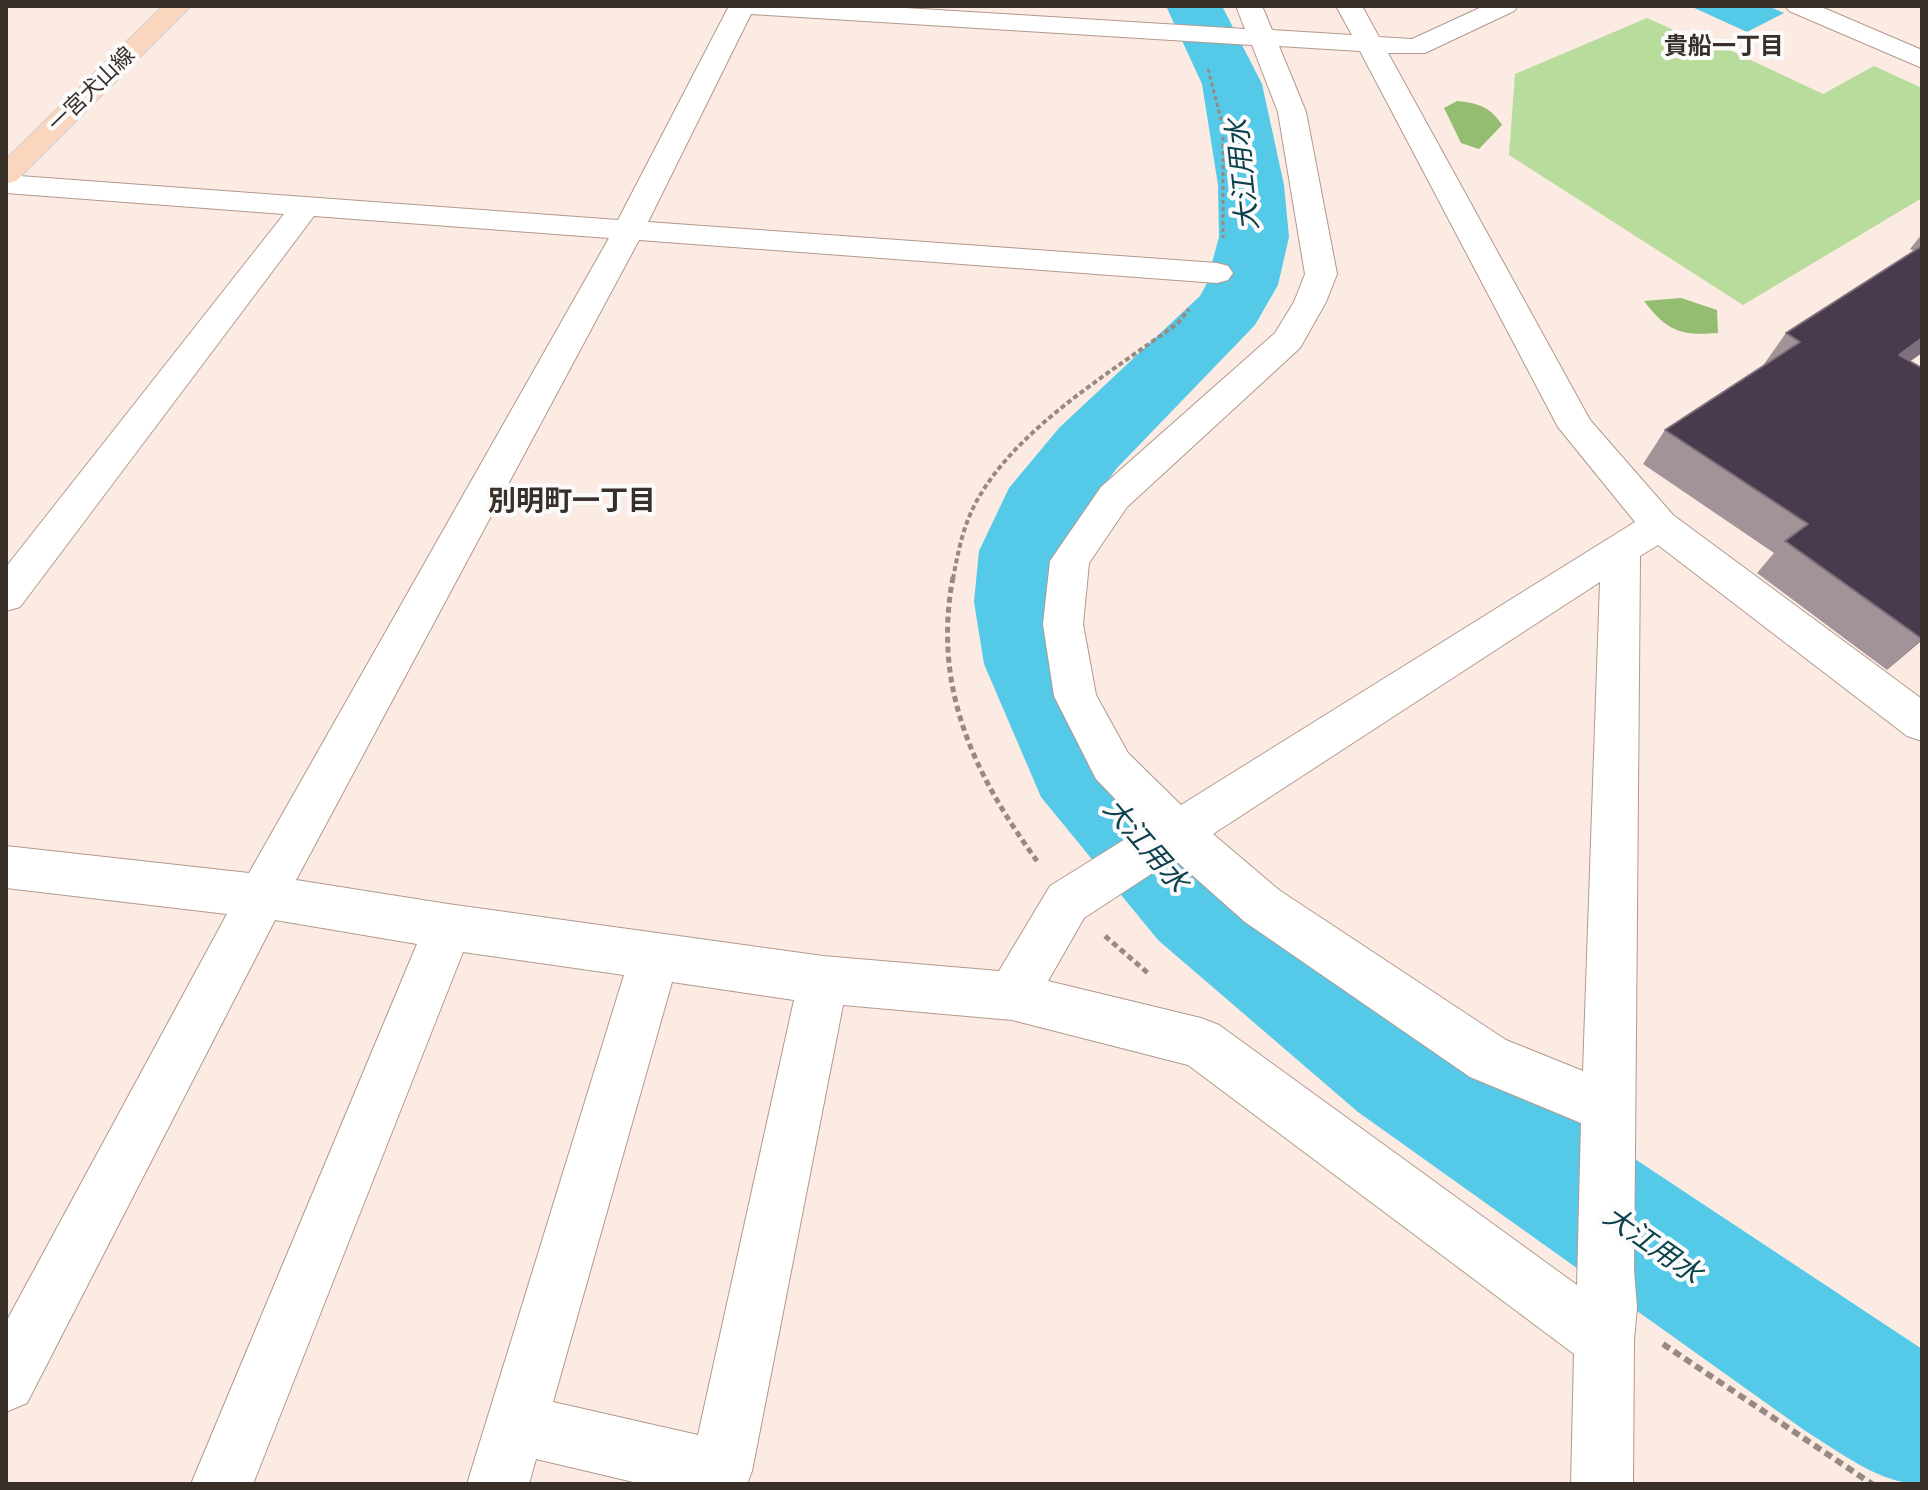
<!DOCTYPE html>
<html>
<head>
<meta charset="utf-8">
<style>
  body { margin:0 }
  #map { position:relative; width:1928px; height:1490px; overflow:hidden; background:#fbebe2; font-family:Lora,serif }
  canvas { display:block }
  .frame { position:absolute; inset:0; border:8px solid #392f29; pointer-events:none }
</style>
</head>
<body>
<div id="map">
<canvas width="1928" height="1490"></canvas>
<div class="frame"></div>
</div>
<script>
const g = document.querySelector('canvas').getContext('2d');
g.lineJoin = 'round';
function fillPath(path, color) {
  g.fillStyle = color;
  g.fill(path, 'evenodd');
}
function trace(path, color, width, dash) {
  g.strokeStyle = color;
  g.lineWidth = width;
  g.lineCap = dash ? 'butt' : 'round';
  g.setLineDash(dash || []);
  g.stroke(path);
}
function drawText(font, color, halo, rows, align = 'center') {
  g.font = font + ' Lora,"Noto Sans JP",serif';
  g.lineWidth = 8;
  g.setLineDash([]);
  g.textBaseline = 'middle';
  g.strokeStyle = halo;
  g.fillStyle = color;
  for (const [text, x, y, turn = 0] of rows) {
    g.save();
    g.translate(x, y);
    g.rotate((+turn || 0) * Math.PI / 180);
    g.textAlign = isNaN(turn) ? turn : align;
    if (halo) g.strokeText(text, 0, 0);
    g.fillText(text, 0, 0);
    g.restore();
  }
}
const green = new Path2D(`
  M 1647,18 L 1676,31 L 1704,38 L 1823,94 L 1874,66 L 1922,88 L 1922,198 L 1743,305 L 1509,155 L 1515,74 Z`);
const forest = new Path2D(`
  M 1457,101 C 1478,103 1491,107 1502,125 L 1479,149 L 1461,143 L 1444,108 Z
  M 1681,298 L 1717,310 L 1718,333 C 1680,336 1667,331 1644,301 Z`);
const water = new Path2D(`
  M 1690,6 L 1768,6 L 1784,13 L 1747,32 Z`);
const river = new Path2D(`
  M 1166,6 L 1222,6 L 1262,84 L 1284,185 L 1289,237 L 1278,285 L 1255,325 L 1117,468 L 1078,520 L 1067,551 L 1064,602 L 1078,664 L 1112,739 L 1234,870 L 1440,1030 L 1922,1349 L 1922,1484 C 1879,1484 1840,1452 1804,1430 L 1358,1112 L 1158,940 L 1041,797 L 984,664 L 974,602 L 979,551 L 1009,488 L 1059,428 L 1200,296 L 1206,285 L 1219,237 L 1218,185 L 1202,84 Z`);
const pathFar3 = new Path2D(`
  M 1208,69 L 1223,127 L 1223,238`);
const pathFar2 = new Path2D(`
  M 953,579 C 958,551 964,522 979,497 C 1021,425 1112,372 1178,323 L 1189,309`);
const pathFar1 = new Path2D(`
  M 953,577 C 932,688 974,774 1037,861
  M 1105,936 L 1149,974`);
const path = new Path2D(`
  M 1663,1344 L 1872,1484`);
const minor = new Path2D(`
  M 729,6 L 873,6 L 1245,29 L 1236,6 L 1262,6 L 1272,30 L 1352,35 L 1336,6 L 1362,6 L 1379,37 L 1412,39 L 1484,6 L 1518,6 L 1514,11 L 1425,53 L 1388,53 L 1590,420 L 1673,515 L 1922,699 L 1922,741 L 1907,736 L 1658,545 L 1640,556 L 1634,1270 L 1637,1307 L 1634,1340 L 1633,1484 L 1571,1484 L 1574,1354 L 1188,1065 L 1012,1020 L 843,1005 L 752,1471 L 747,1484 L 642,1484 L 536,1459 L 529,1484 L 467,1484 L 624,975 L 463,952 L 253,1484 L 191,1484 L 417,944 L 275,920 L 27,1403 L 6,1412 L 6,1322 L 227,914 L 6,888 L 6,846 L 249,873 L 609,238 L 314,216 L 20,607 L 6,611 L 6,567 L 284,214 L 6,193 L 6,175 L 618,220 ZM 751,14 L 1252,45 L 1278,112 L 1305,274 L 1294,302 L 1275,333 L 1101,487 L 1050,561 L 1043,624 L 1054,696 L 1096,779 L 1143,828 L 1050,886 L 999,971 L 823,956 L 448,904 L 296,880 L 639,240 L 1217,283 L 1228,280 L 1233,273 L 1228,266 L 1217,263 L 648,222 ZM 1279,46 L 1360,51 L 1558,427 L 1635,522 L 1181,805 L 1128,753 L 1096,695 L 1083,624 L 1089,563 L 1127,507 L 1300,348 L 1326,302 L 1337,274 L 1306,112 ZM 1600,582 L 1583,1071 L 1506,1040 L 1279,890 L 1213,834 ZM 1174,859 L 1245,922 L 1470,1077 L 1581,1123 L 1577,1285 L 1219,1025 L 1201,1018 L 1048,981 L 1084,918 ZM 672,982 L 794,1000 L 698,1435 L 553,1402 Z
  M 1785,6 L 1819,6 L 1922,50 L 1922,68 L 1789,11 Z`);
const major = new Path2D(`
  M 163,6 L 191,6 L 16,181 L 6,184 L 6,159 Z`);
const wall = new Path2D(`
  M 1922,234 L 1922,353 L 1910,361 L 1922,368 L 1922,640 L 1887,670 L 1757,573 L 1774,553 L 1643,464 L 1665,430 L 1762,367 L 1786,333 L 1914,251 L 1910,249 Z`);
const shadedWall = new Path2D(`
  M 1922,338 L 1922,353 L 1870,389 L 1899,355 Z
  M 1922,639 L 1922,640 L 1887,670 Z`);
const building = new Path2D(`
  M 1922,246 L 1922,338 L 1899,355 L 1922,368 L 1922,639 L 1785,541 L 1808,524 L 1665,430 L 1800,342 L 1786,333 Z`);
const farStreetnames = [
  ["一宮犬山線",92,90,-44]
];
const farNeighbourhoodnames = [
  ["貴船一丁目",1724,47]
];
const waterNames = [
  ["大江用水",1244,175,-96],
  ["大江用水",1145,846,49],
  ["大江用水",1652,1246,35]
];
const neighbourhoodNames = [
  ["別明町一丁目",572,502]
];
fillPath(green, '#b8dc9c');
fillPath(forest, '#94bd72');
fillPath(water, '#55c9e8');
fillPath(river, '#55c9e8');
trace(minor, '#b3998c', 2);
trace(major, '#d3d1d0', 2);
trace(pathFar3, '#978a83', 3, [4, 3]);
trace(pathFar2, '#978a83', 4, [5, 3]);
trace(pathFar1, '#978a83', 5, [6, 4]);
trace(path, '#978a83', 6, [8, 5]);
fillPath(minor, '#fff');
fillPath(major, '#fad6be');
fillPath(wall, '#a29398');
fillPath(shadedWall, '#7e707a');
fillPath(building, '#493b4e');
trace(building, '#7e707a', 2);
drawText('22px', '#392f29', '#fbfbfb', farStreetnames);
drawText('bold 24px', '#392f29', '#fbfbfb', farNeighbourhoodnames);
drawText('italic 28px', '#0c414e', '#fbfbfb', waterNames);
drawText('bold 28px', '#392f29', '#fbfbfb', neighbourhoodNames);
</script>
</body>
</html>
